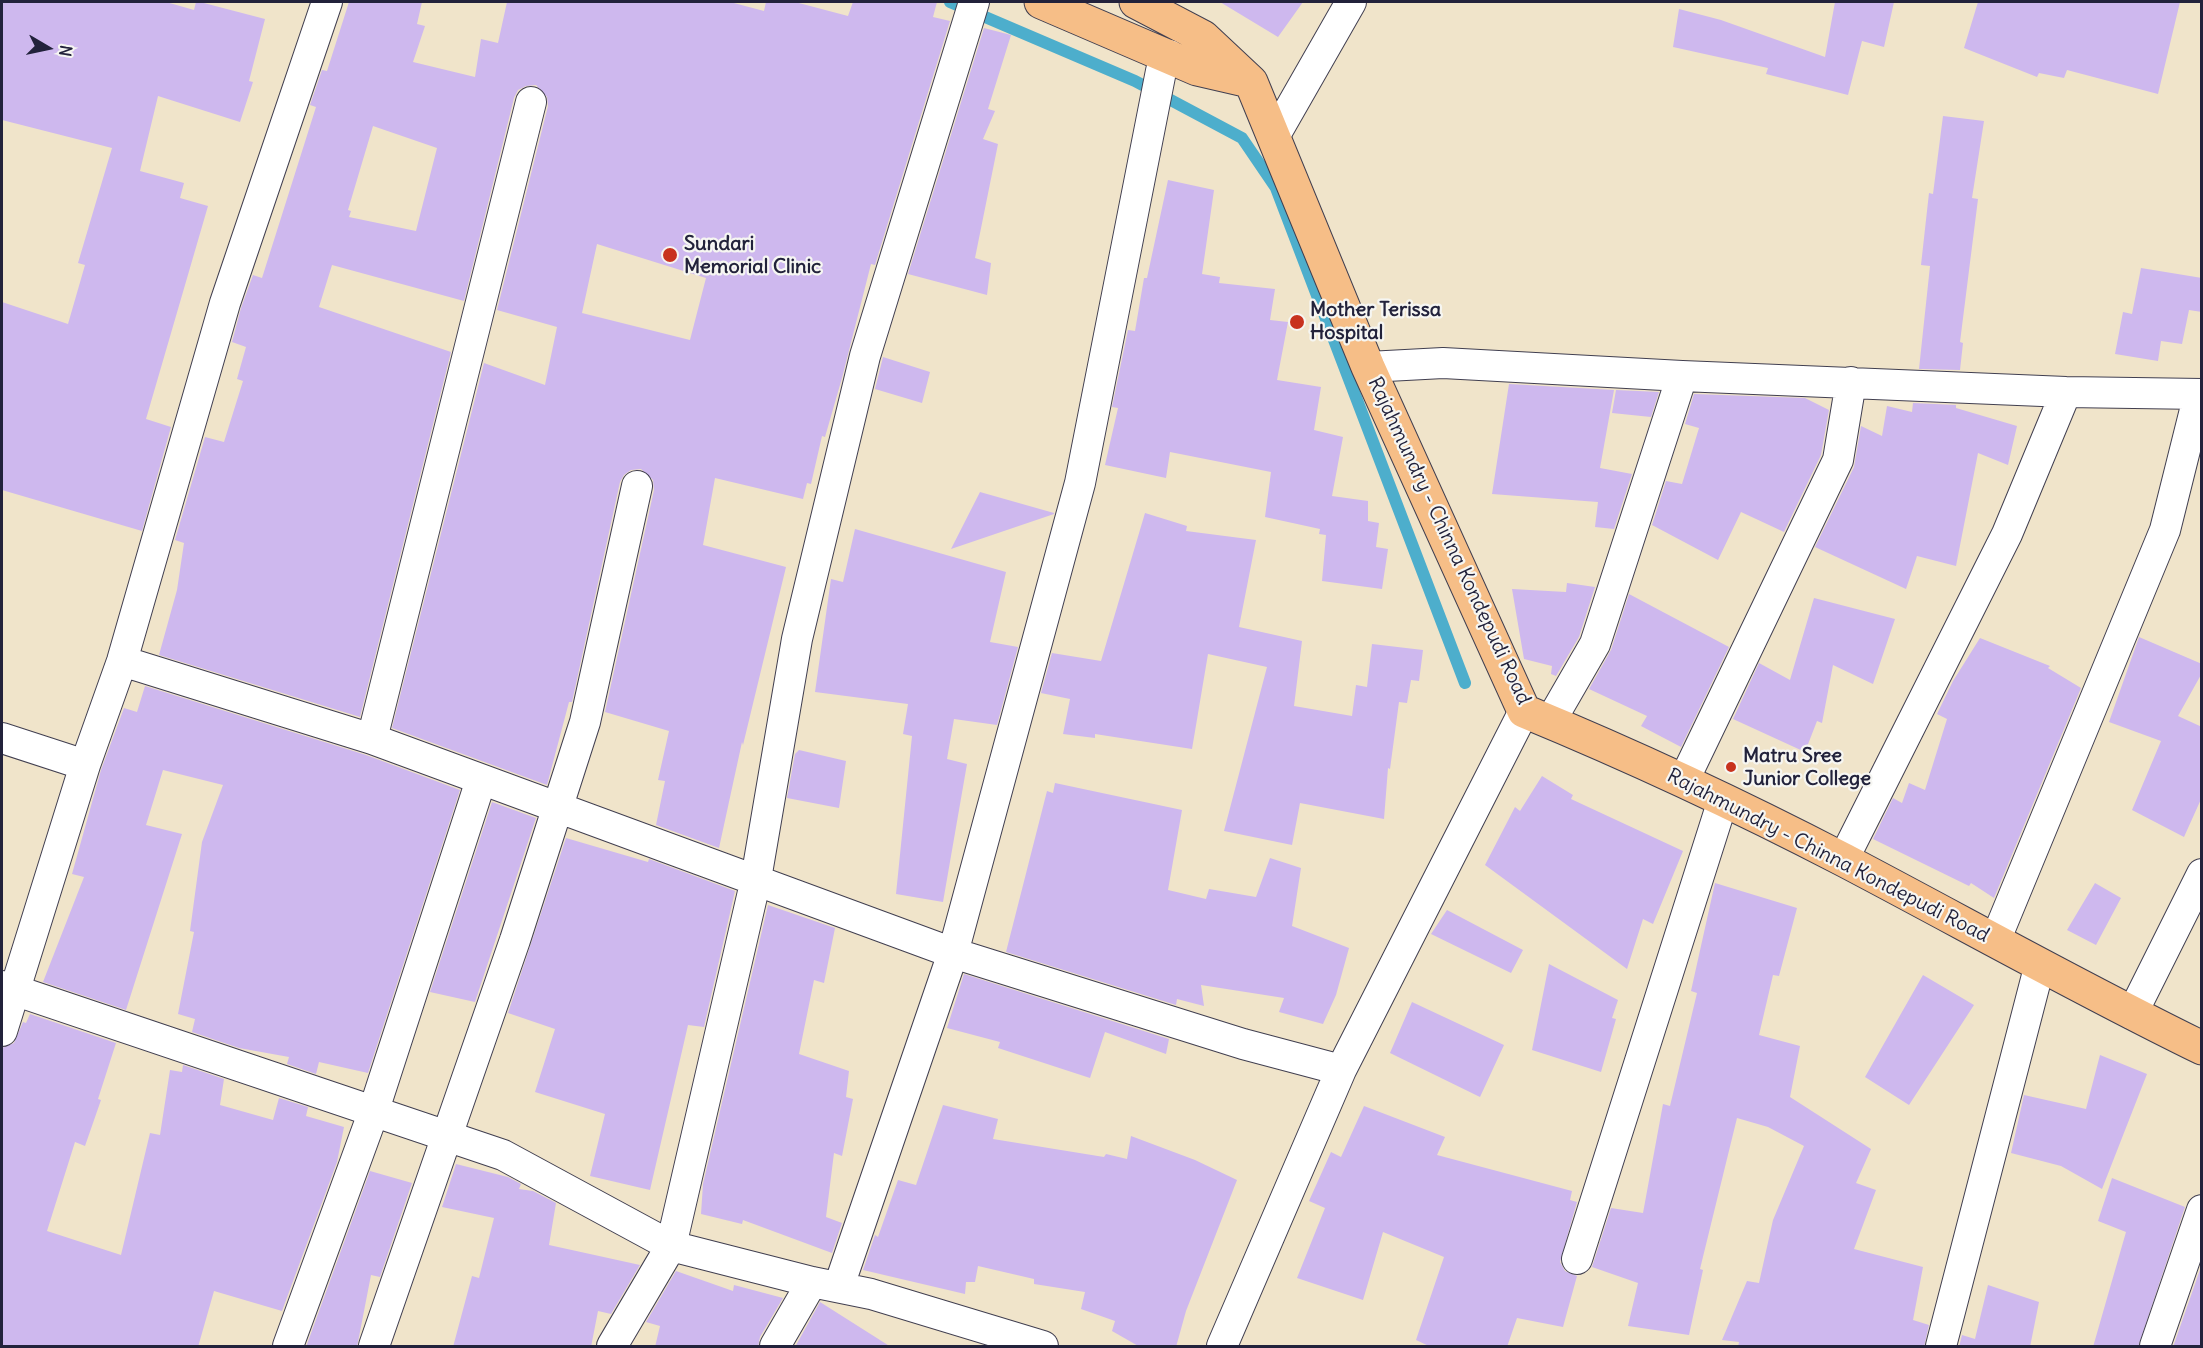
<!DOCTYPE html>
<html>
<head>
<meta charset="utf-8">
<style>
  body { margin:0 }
  #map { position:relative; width:2203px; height:1348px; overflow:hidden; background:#f0e4ca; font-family:Delius,sans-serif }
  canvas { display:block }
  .frame { position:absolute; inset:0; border:3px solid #22223b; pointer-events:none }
  .north { position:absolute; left:18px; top:18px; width:60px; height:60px; -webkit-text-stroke:4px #f6f6f2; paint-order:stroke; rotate:99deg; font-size:16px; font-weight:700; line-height:24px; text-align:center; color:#22223b }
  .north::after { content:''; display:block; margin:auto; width:21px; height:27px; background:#22223b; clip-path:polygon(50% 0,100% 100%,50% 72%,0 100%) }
</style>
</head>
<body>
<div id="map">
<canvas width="2203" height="1348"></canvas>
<div class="frame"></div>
<div class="north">N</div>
</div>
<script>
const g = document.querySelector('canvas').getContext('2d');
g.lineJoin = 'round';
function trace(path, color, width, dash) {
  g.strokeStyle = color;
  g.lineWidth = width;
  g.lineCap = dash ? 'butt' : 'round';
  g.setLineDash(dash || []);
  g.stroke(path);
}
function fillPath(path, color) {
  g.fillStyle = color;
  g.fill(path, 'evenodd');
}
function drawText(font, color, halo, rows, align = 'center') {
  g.font = font + ' Delius,sans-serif';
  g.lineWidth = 4.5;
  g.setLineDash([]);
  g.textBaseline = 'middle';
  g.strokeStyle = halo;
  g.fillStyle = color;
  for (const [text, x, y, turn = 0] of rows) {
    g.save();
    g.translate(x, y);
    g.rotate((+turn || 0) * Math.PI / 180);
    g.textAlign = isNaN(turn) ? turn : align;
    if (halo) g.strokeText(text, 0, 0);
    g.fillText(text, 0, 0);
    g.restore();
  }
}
const stream = new Path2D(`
  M 950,2 L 1135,81 L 1242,138 L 1276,188 L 1465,683`);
const building = new Path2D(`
  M 2,2 L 166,2 L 194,10 L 196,2 L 200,2 L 265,19 L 249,81 L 253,82 L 240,122 L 158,96 L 140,171 L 184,183 L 180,198 L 208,206 L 146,419 L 171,427 L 142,531 L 2,490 L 2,302 L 68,324 L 85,265 L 78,263 L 112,148 L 2,120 Z
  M 349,2 L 422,2 L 417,24 L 425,26 L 413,62 L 475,77 L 481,39 L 498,43 L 507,2 L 730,2 L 764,11 L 766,2 L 795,2 L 848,16 L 853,2 L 937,2 L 933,17 L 950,21 L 875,265 L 871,264 L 842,378 L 825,437 L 822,436 L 811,484 L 807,483 L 803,499 L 715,478 L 703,545 L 786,567 L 743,745 L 742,742 L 719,848 L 656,825 L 665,781 L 658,780 L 669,731 L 605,712 L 654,490 L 653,480 L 641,469 L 631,470 L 624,475 L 620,482 L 572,702 L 569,702 L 547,785 L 392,728 L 484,363 L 545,385 L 557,327 L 497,310 L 548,106 L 547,97 L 536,85 L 526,86 L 518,90 L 514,98 L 464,301 L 332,265 L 319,307 L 451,352 L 360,717 L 159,655 L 177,590 L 184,543 L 175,540 L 205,437 L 224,442 L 243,381 L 237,379 L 246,347 L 232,342 L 241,308 L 253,275 L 262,278 L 316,107 L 310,105 L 322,70 L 327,71 ZM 373,126 L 437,148 L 416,231 L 349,217 L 351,211 L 348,210 ZM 597,244 L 706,278 L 690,340 L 582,313 Z
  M 1220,2 L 1303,2 L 1278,37 Z
  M 1835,2 L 1894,2 L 1884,47 L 1862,41 L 1848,95 L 1766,74 L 1768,68 L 1673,47 L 1679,9 L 1721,20 L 1825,57 Z
  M 1978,2 L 2180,2 L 2158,94 L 2067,70 L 2064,78 L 2039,73 L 2037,77 L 1964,48 Z
  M 984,28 L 1011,35 L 988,109 L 995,111 L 983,139 L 998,144 L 975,258 L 991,263 L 987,295 L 908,274 Z
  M 1943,116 L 1984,121 L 1972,198 L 1978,199 L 1960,342 L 1963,343 L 1960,370 L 1919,369 L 1930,266 L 1921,265 L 1929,193 L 1933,194 Z
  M 1168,180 L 1214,190 L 1202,274 L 1220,277 L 1219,283 L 1275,289 L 1270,320 L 1288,322 L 1277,380 L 1321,387 L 1314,430 L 1343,437 L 1332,496 L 1368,501 L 1368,521 L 1379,523 L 1376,547 L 1388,549 L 1382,589 L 1322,581 L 1326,535 L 1319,534 L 1320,529 L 1265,517 L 1271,472 L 1170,452 L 1166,478 L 1105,465 L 1118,408 L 1112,407 L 1128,330 L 1135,331 L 1144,278 L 1147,278 Z
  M 2141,268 L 2202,278 L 2202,312 L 2189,310 L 2182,344 L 2161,341 L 2158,361 L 2115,354 L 2123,312 L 2132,314 Z
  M 883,357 L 930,372 L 922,403 L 875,389 Z
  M 1509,384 L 1614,390 L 1600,468 L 1632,474 L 1614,529 L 1595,527 L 1598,502 L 1492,494 Z
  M 1616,390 L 1659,392 L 1651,417 L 1612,413 Z
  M 1694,394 L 1805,398 L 1829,410 L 1821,455 L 1784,532 L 1741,512 L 1718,560 L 1652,525 L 1666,481 L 1682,484 L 1699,428 L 1685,424 Z
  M 1913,403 L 1956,405 L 1956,408 L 2017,426 L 2008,465 L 1978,453 L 1956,566 L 1917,556 L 1906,589 L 1815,547 L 1854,467 L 1861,426 L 1882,436 L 1887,406 L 1912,412 Z
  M 980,492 L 1054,513 L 1054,514 L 951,549 Z
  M 1145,513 L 1187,526 L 1186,531 L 1256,540 L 1239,627 L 1302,641 L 1294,706 L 1352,716 L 1356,685 L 1367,687 L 1372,644 L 1423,650 L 1419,681 L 1411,680 L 1407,703 L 1399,702 L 1390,769 L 1388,768 L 1384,819 L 1300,803 L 1292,845 L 1224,831 L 1267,667 L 1208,654 L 1192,749 L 1095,734 L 1095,738 L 1063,734 L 1070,699 L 1041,693 L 1052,653 L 1101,661 Z
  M 855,529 L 1006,572 L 990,642 L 1018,647 L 997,725 L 954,719 L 947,759 L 967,764 L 943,902 L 896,894 L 912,736 L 903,734 L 908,704 L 815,692 L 831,579 L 843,582 Z
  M 1567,583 L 1595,587 L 1579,637 L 1556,676 L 1551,674 L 1552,666 L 1524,659 L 1512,589 L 1566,592 Z
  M 1629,594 L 1729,647 L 1681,747 L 1641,726 L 1647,716 L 1589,689 L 1611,650 Z
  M 1814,598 L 1895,619 L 1873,684 L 1833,665 L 1822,723 L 1817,721 L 1805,752 L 1733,719 L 1759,663 L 1790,680 Z
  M 2139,637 L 2202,664 L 2202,673 L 2178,716 L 2202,727 L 2202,797 L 2184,837 L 2132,810 L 2161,741 L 2109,722 Z
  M 1980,638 L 2050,666 L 2048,668 L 2081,688 L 1994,898 L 1971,883 L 1969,886 L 1873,839 L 1893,798 L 1902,803 L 1909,783 L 1925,790 L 1947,719 L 1937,714 L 1953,681 Z
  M 145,686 L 366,755 L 460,790 L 368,1073 L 319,1062 L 316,1074 L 287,1064 L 289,1057 L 239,1048 L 192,1032 L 195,1019 L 178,1014 L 194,932 L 190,931 L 202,842 L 223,785 L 163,770 L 146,825 L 182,834 L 126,1010 L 43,982 L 84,877 L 72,874 L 101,770 L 124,708 L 137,712 Z
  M 799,750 L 846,761 L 839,808 L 787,798 L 795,754 Z
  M 1542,776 L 1573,795 L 1571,799 L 1683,851 L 1653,924 L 1643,919 L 1627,969 L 1485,865 L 1515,807 L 1520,811 Z
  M 1055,783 L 1182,810 L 1168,890 L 1206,899 L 1209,889 L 1256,897 L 1270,858 L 1301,868 L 1292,926 L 1349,948 L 1336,995 L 1323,1024 L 1279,1012 L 1284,998 L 1201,985 L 1204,1006 L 1177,999 L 1176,1005 L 1006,952 L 1047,791 L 1053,793 Z
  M 492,802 L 536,818 L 475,1002 L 430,992 Z
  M 566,838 L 648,862 L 649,859 L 735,891 L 704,1027 L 688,1025 L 650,1190 L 590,1176 L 605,1114 L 535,1092 L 555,1029 L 508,1013 Z
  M 1715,883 L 1797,908 L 1779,976 L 1773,975 L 1759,1035 L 1800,1046 L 1790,1097 L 1871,1149 L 1856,1183 L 1876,1190 L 1854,1249 L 1923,1267 L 1913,1320 L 1929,1325 L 1924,1347 L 1738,1347 L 1739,1342 L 1722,1340 L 1747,1281 L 1759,1283 L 1773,1220 L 1804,1146 L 1768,1127 L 1737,1118 L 1700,1269 L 1703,1270 L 1689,1335 L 1628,1326 L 1638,1283 L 1592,1267 L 1611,1208 L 1643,1213 L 1663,1104 L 1670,1106 L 1697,993 L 1691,991 Z
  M 2095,883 L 2121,898 L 2096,945 L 2067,930 Z
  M 768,905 L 835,928 L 824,983 L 814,980 L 799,1054 L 849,1071 L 846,1097 L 853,1099 L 842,1156 L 834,1153 L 826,1217 L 842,1223 L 832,1253 L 743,1220 L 742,1224 L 701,1214 L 703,1184 Z
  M 1447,910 L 1523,950 L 1511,973 L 1431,934 Z
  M 1549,964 L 1618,1000 L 1612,1018 L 1616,1019 L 1601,1072 L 1532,1050 Z
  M 964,974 L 1169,1039 L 1166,1054 L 1105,1032 L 1090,1078 L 998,1048 L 1000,1042 L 947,1028 Z
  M 1923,975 L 1974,1005 L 1909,1105 L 1865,1077 Z
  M 1412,1002 L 1504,1045 L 1480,1097 L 1390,1053 Z
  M 30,1014 L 116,1043 L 98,1099 L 101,1100 L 85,1146 L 75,1142 L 47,1231 L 121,1255 L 150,1133 L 160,1135 L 170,1070 L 182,1072 L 183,1065 L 224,1079 L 220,1105 L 273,1120 L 279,1098 L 308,1107 L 306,1116 L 344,1127 L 337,1162 L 282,1311 L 214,1291 L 198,1347 L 2,1347 L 2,1048 L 14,1043 L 23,1022 L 26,1023 Z
  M 2100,1055 L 2147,1074 L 2102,1189 L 2061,1166 L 2011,1153 L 2024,1095 L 2086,1109 Z
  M 943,1105 L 998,1119 L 993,1139 L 1104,1157 L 1106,1154 L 1127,1159 L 1131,1136 L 1195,1160 L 1237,1180 L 1186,1311 L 1176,1347 L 1140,1347 L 1112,1331 L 1115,1321 L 1081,1309 L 1085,1292 L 1034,1284 L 1034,1279 L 978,1266 L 975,1282 L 966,1282 L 965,1294 L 863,1270 L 875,1235 L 878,1237 L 898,1180 L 916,1185 Z
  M 1364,1106 L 1445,1137 L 1437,1155 L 1572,1191 L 1570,1200 L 1577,1202 L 1560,1262 L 1565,1271 L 1577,1276 L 1563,1327 L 1517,1318 L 1507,1347 L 1431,1347 L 1416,1340 L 1444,1257 L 1383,1232 L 1363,1300 L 1297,1278 L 1325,1208 L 1309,1201 L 1331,1152 L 1341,1157 Z
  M 456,1164 L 508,1177 L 521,1184 L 519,1189 L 533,1191 L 556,1203 L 549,1245 L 640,1265 L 611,1314 L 598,1311 L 591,1347 L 453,1347 L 472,1276 L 479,1278 L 494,1218 L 442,1207 Z
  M 370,1171 L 412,1183 L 380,1277 L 371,1275 L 357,1347 L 306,1347 Z
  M 2112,1178 L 2185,1207 L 2138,1347 L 2093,1347 L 2126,1232 L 2098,1221 Z
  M 2202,1264 L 2202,1347 L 2173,1347 Z
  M 676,1271 L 733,1291 L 734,1285 L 783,1298 L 760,1337 L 758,1347 L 655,1347 L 660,1326 L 646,1322 Z
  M 1988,1285 L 2039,1302 L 2030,1347 L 1959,1347 L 1962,1335 L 1975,1339 Z
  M 820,1302 L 891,1347 L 795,1347 Z`);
const minor = new Path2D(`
  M 1275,135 L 1351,2
  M 1368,367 L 1443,363 L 1682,376 L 2066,392 L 2202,394
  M 122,661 L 372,739 L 953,953 L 1243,1044 L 1341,1070
  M 1550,722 L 1595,644 L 1682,376
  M 2,738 L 85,765
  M 372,739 L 531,102
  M 1684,780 L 1838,460 L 1851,382
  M 1843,860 L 2007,534 L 2066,392
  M 1995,941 L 2165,530 L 2199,394
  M 2,986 L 503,1155 L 671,1246 L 812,1282 L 871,1294 L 1043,1346
  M 2132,1014 L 2202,874
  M 2,1031 L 85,765 L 122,661 L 225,303 L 327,2
  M 1577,1259 L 1723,800
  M 839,1286 L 953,953 L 1080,483 L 1161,71 L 1169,55
  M 288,1346 L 371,1119 L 481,780
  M 374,1346 L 515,940 L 585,722 L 637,486
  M 612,1346 L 671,1246 L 756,879 L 797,639 L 865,356 L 974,2
  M 775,1346 L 812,1282
  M 1222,1346 L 1341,1070 L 1524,711
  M 1941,1346 L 2040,964
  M 2155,1346 L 2202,1210`);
const primary = new Path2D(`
  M 1041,2 L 1197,69 L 1249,81
  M 1136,2 L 1203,37 L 1251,82 L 1368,367 L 1524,711 C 1633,756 1740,806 1844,860 C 1964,923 2081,989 2202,1048`);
const markers = [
  [670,255,8,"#c8321e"],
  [1297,322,8,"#c8321e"],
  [1731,767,6,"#c8321e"]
];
const poiNames = [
  ["Sundari",684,244],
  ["Memorial Clinic",684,267],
  ["Mother Terissa",1310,310],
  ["Hospital",1310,333],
  ["Matru Sree",1743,756],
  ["Junior College",1743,779]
];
const streetNames = [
  ["Rajahmundry - Chinna Kondepudi Road",1449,541,65],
  ["Rajahmundry - Chinna Kondepudi Road",1828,856,27]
];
trace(stream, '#4daecc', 12);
fillPath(building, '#ceb8ee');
trace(minor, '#413f50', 32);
trace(primary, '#413f50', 35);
trace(minor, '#fff', 30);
trace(primary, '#f6be87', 33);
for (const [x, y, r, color] of markers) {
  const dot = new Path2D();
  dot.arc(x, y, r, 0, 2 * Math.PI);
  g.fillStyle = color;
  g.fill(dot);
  trace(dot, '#f6f6f2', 2);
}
drawText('bold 20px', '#22223b', '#f6f6f2', poiNames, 'left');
drawText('20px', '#22223b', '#f6f6f2', streetNames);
</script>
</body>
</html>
